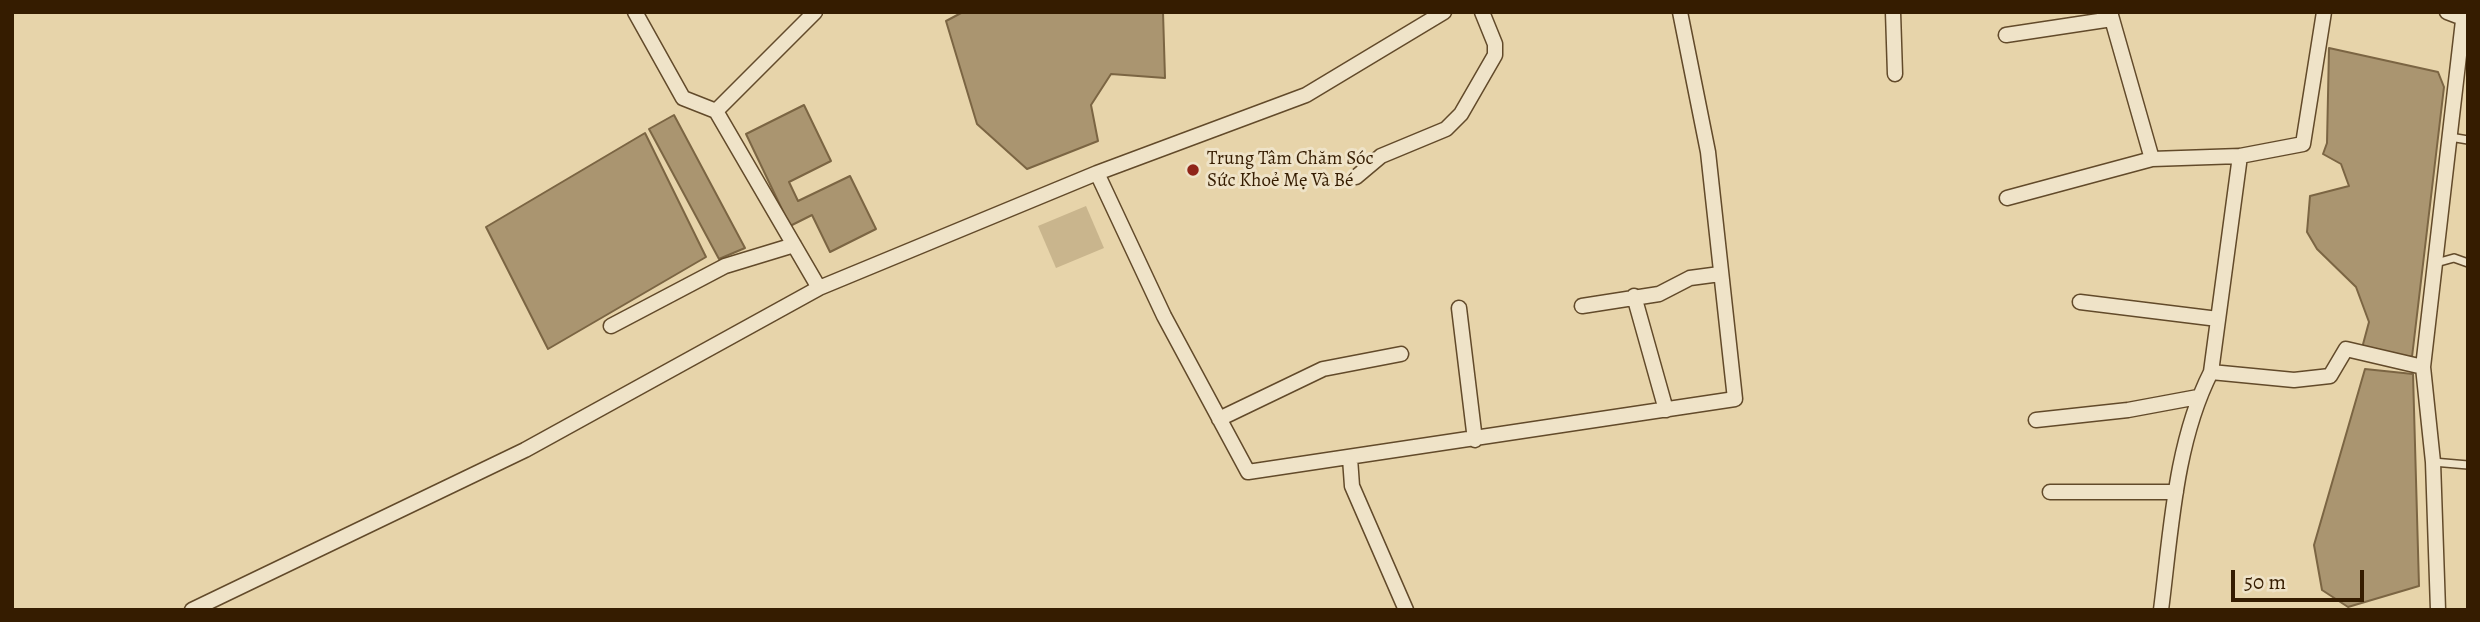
<!DOCTYPE html>
<meta charset="utf-8">
<style>
body{margin:0}
#map{position:relative;width:2480px;height:622px;overflow:hidden;background:#e7d4aa;font-family:Alegreya,serif}
canvas{display:block}
.frame{position:absolute;inset:0;border:14px solid #351c00;pointer-events:none}
.scale{position:absolute;left:2231px;top:570px;width:133px;height:32px;box-sizing:border-box;border:4px solid #351c00;border-top:0;padding-left:9px;font-size:21px;line-height:24px;white-space:nowrap;color:#351c00;-webkit-text-stroke:5px #efe3c8;paint-order:stroke}
</style>
<div id="map">
<canvas width="2480" height="622"></canvas>
<div class="frame"></div>
<div class="scale">50 m</div>
</div>
<script>
const context = document.querySelector('canvas').getContext('2d');
context.lineJoin = 'round';
function paint(path, color) { context.fillStyle = color; context.fill(path, 'evenodd'); }
function strokePath(path, color, width, dash) { context.strokeStyle = color; context.lineWidth = width; context.lineCap = dash ? 'butt' : 'round'; context.setLineDash(dash || []); context.stroke(path); }
function drawText(font, color, halo, rows, align = 'center') {
  context.font = font + ' Alegreya,serif'; context.lineWidth = 6; context.setLineDash([]); context.textBaseline = 'middle'; context.strokeStyle = halo; context.fillStyle = color; for (const [text, x, y, turn = 0] of rows) {
    context.save(); context.translate(x, y); context.rotate((+turn || 0) * Math.PI / 180); context.textAlign = isNaN(turn) ? turn : align; if (halo) context.strokeText(text, 0, 0); context.fillText(text, 0, 0); context.restore();
  }
}
const green = new Path2D(`
 M1086 206 1104 248 1056 268 1038 226Z`);
const water = new Path2D(`
 M963 12H1163L1165 78 1111 74 1091 105 1098 141 1027 169 977 124 946 21Z
 M2329 48 2438 72 2444 87 2412 357 2362 348 2369 322 2356 287 2317 249 2307 232 2310 196 2349 186 2341 164 2323 154 2327 143Z
 M804 105 831 161 789 182 798 201 850 176 876 229 830 252 812 215 790 226 746 134Z
 M674 115 745 248 719 259 649 129Z
 M645 133 706 257 548 349 486 227Z
 M2365 369 2413 374 2419 586 2348 607 2322 590 2314 545Z`);
const service = new Path2D(`
 M2450 137 2468 140
 M2436 263 2454 258 2468 263
 M2433 462 2468 465`);
const minor = new Path2D(`
 M635 12 683 98 716 111 819 288
 M1893 12 1895 74
 M2110 12 2152 159
 M2447 12 2468 20
 M2006 35 2112 19
 M716 111 815 12
 M1097 173 1164 316 1248 472 1735 399 1708 152 1680 12
 M1356 177 1381 156 1446 129 1461 114 1495 55V44L1482 12
 M2007 198 2152 159 2240 156 2303 144 2324 12
 M1634 296 1666 410
 M2080 302 2218 319
 M1582 306 1659 294 1690 278 1720 274
 M1459 308 1475 440
 M611 326 725 266 794 245
 M2211 372 2294 380 2330 376 2346 349 2423 367
 M1219 419 1323 369 1401 354
 M2036 420 2128 410 2198 397
 M1350 458 1352 486 1406 610
 M2050 492H2176
 M192 610 525 450 819 288 1097 173 1306 95 1444 12
 M2161 610C2171 532 2175 443 2211 372L2240 156
 M2438 610 2433 462 2423 367 2464 12`);
const markers = [
 [1193,170,7,"#8f2418"]
];
const poiNames = [
 ["Trung Tâm Chăm Sóc",1207,159],
 ["Sức Khoẻ Mẹ Và Bé",1207,181]
];
paint(green, '#c9b58d');
paint(water, '#aa9570');
strokePath(water, '#7b6543', 2);
strokePath(service, '#624a2a', 10);
strokePath(minor, '#624a2a', 17);
strokePath(service, '#efe3c8', 7);
strokePath(minor, '#efe3c8', 14);
for (const [x, y, r, color] of markers) { const dot = new Path2D(); dot.arc(x, y, r, 0, 2 * Math.PI); context.fillStyle = color; context.fill(dot); strokePath(dot, '#efe3c8', 2.5); }
drawText('19px', '#351c00', '#efe3c8', poiNames, 'left');
</script>
